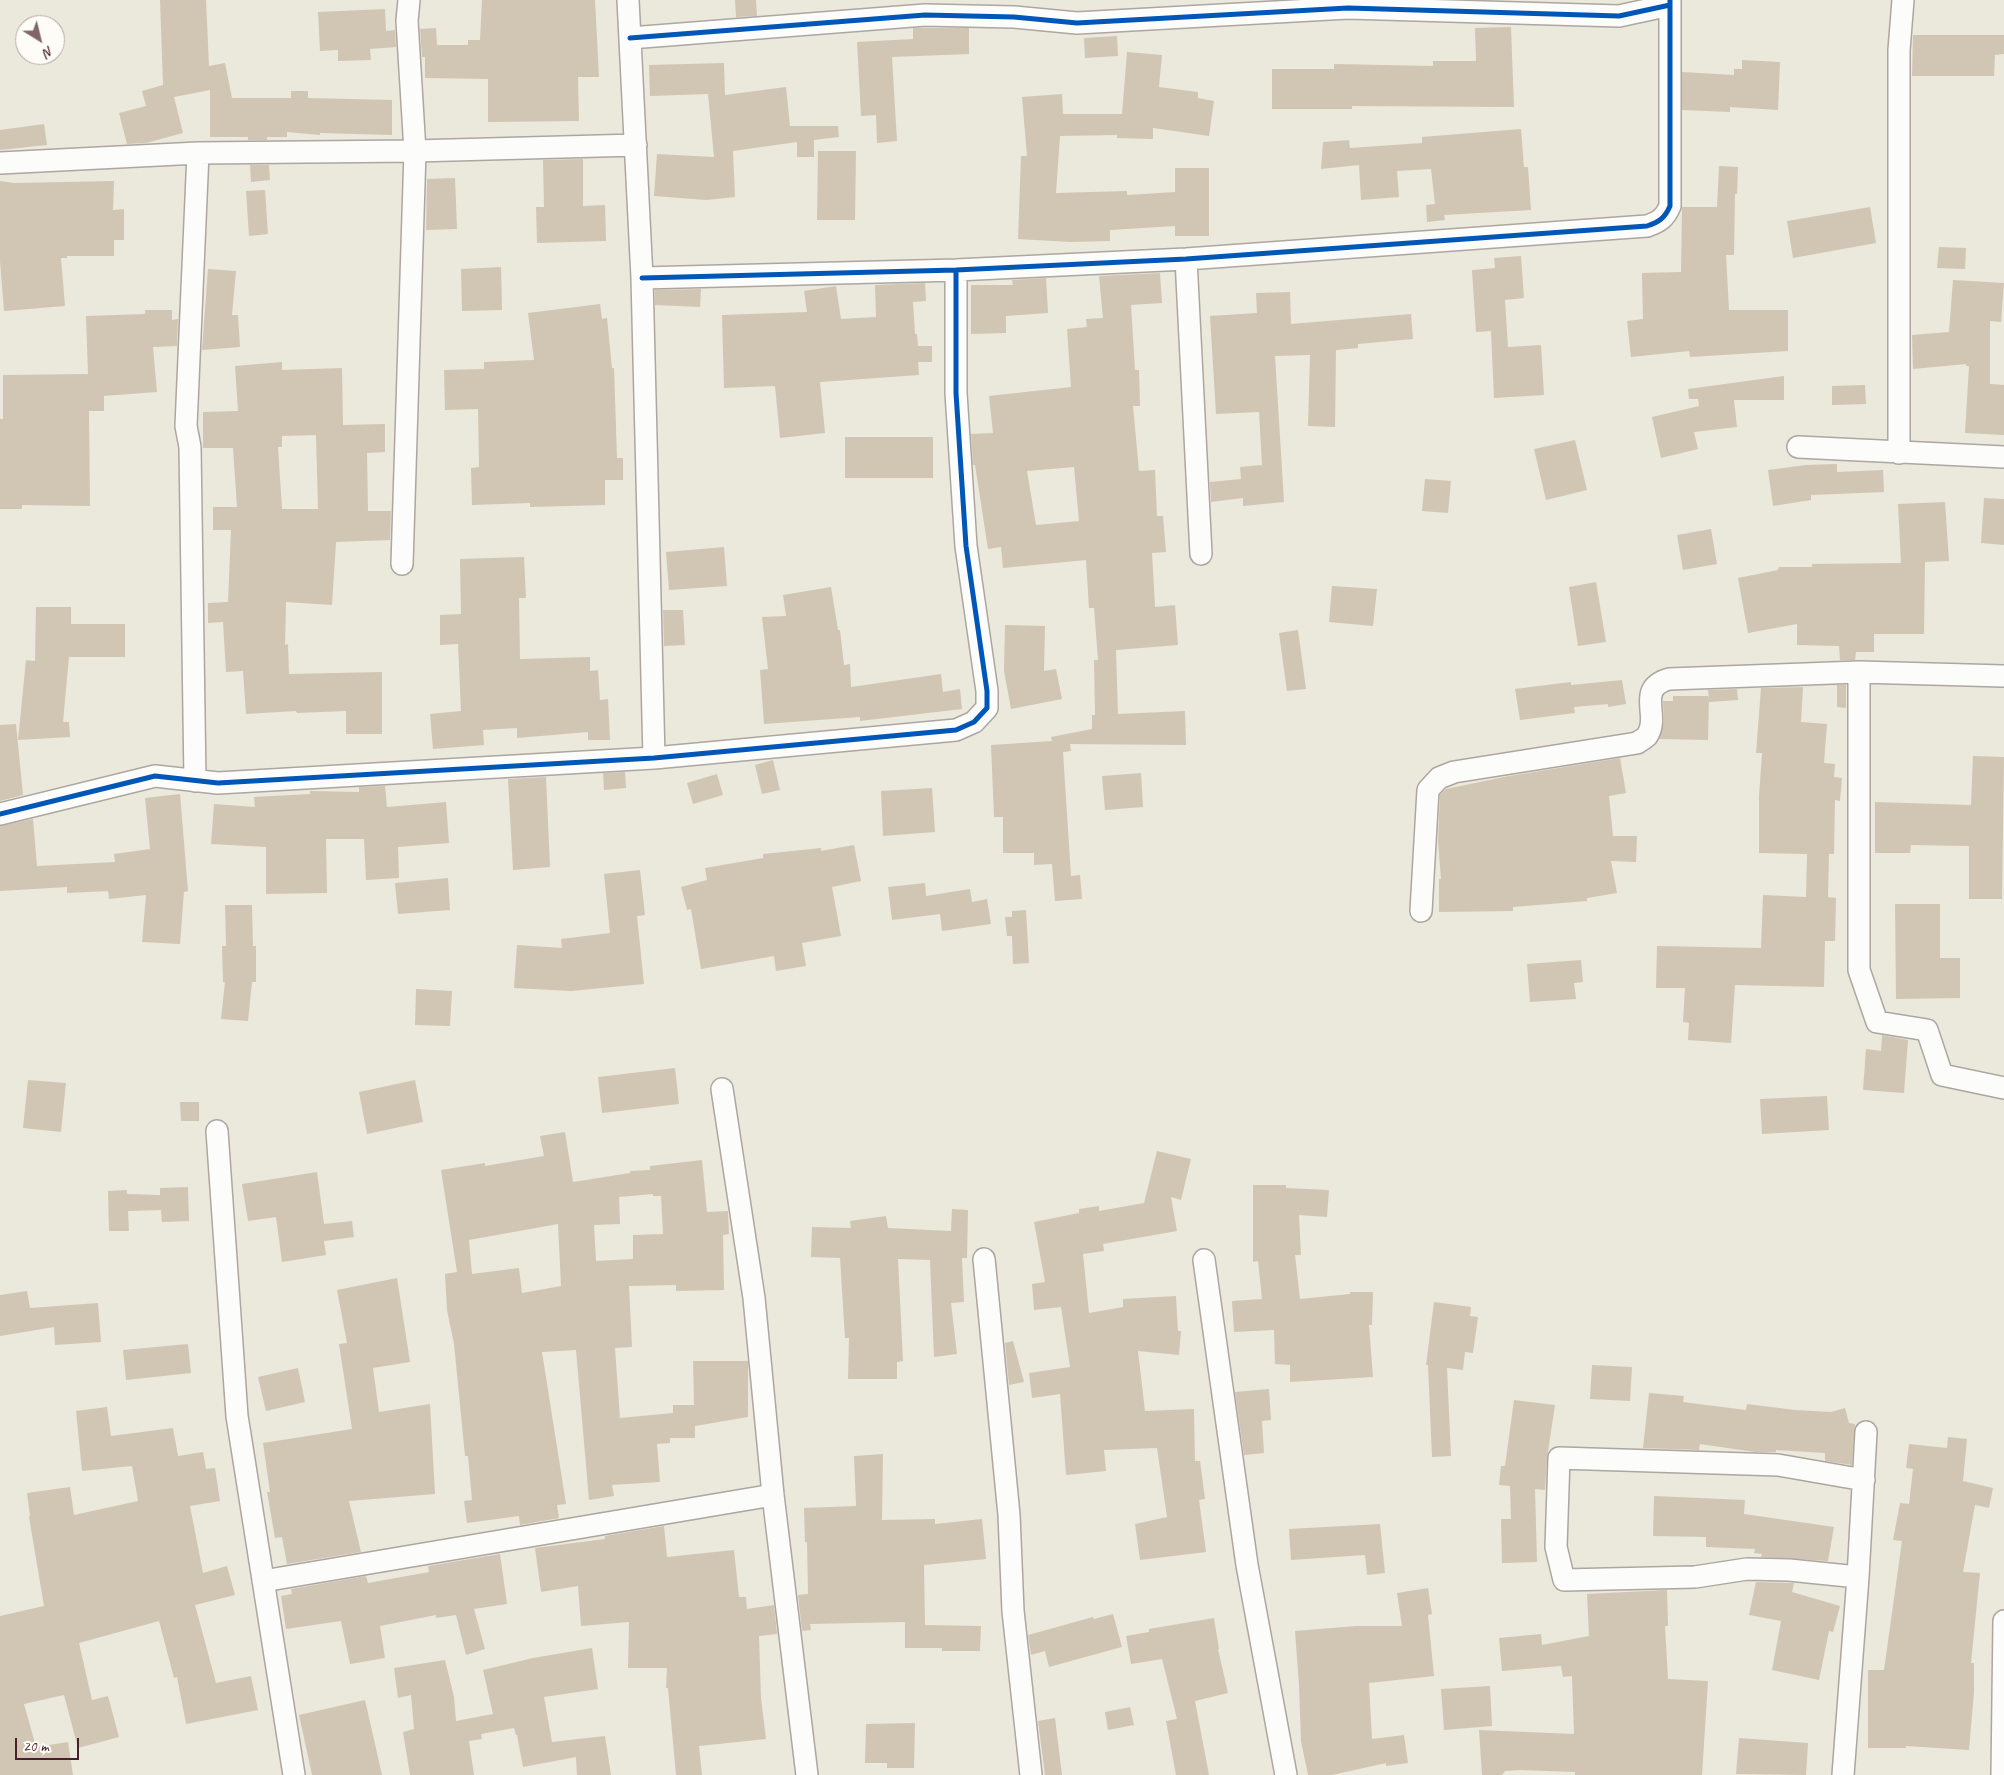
<!DOCTYPE html>
<style>
body{margin:0}
#map{position:relative;width:2004px;height:1775px;overflow:hidden;background:#ebe8dc;font-family:Caveat,sans-serif}
canvas{display:block}
.north{position:absolute;left:15px;top:15px;width:50px;height:50px;box-sizing:border-box;background:#fdfcf7;border:1px solid #b5a4a5;border-radius:50%;rotate:144deg;font-size:14px;font-weight:700;line-height:20px;text-align:center;color:#4a1f2b}
.north::after{content:'';display:block;margin:auto;width:18px;height:22px;background:#826569;clip-path:polygon(50% 0,100% 100%,50% 72%,0 100%)}
.scale{position:absolute;left:15px;top:1738px;width:64px;height:22px;box-sizing:border-box;border:2px solid #4a1f2b;border-top:0;padding-left:6px;font-size:15px;line-height:18px;white-space:nowrap;color:#4a1f2b;-webkit-text-stroke:4px #fdfcf7;paint-order:stroke}
</style>
<div id="map">
<canvas width="2004" height="1775"></canvas>
<div class="north">N</div>
<div class="scale">20 m</div>
</div>
<script>
const context = document.querySelector('canvas').getContext('2d');
context.lineJoin = 'round';
function paint(path, color) { context.fillStyle = color; context.fill(path, 'evenodd'); }
function strokePath(path, color, width, dash) { context.strokeStyle = color; context.lineWidth = width; context.lineCap = dash ? 'butt' : 'round'; context.setLineDash(dash || []); context.stroke(path); }
const building = new Path2D(`
 M160 0H206L209 66 225 63 232 98H291V91H308V98L392 100V135L320 133V135L287 132V137H267V140H248V137H210V90L174 97 183 133 146 143 127 144 119 113 146 106 142 91 163 85Z
 M482 0H595L599 77H578L579 121 488 122V79L425 78V57H422L420 29 436 28 437 45H468V40H480Z
 M735 0H756L757 16 736 17Z
 M385 9 386 31 395 30 396 47 370 49 371 60 338 61V50L320 51 318 12Z
 M1511 27 1514 107 1352 106V109H1272V69H1334V64L1433 66V61H1476L1475 28Z
 M913 28H969V54L892 57 897 141 877 143 876 115 861 116 857 42 913 39Z
 M1913 35H2004V54L1995 55 1994 76H1912Z
 M1117 36 1118 56 1085 58 1084 38Z
 M1127 52 1162 55 1159 87 1198 92V98L1214 101 1209 136 1153 128V139L1117 138V135L1060 136 1056 193 1127 191V195L1175 192V168H1209V236H1175V226L1110 230V241L1071 242 1018 239 1021 156H1027L1022 97 1062 94 1063 114H1122Z
 M1742 60 1780 62 1778 110 1730 107V112L1682 110V72L1734 75V69H1742Z
 M724 63 725 95 786 87 790 126H838L839 137 814 140V157H797V142L733 151 735 197 706 200 654 196 657 154 714 157 708 94 650 96 649 65Z
 M44 124 47 145 0 150V130Z
 M1521 129 1524 167H1528L1531 210 1444 215 1445 220 1427 222 1426 205 1435 204 1431 169 1397 171 1399 197 1361 200 1359 165 1321 169 1323 142 1349 140 1350 148 1422 143V137Z
 M818 151H856L855 220H817Z
 M583 159V206L605 205 606 241 537 243 536 207H544L543 160Z
 M250 165H269L270 180 251 182Z
 M1719 166 1738 167 1737 194H1735L1734 255H1726L1729 310H1788V351L1690 357 1689 351 1631 357 1627 321 1643 319 1642 273 1681 272 1682 207H1717Z
 M455 178 457 229 426 230 427 179Z
 M0 181 14 183 114 181 113 210 124 209V240H114V256H67V258H61L65 306 4 311 0 261Z
 M265 190 268 234 249 236 246 191Z
 M1870 207 1876 243 1793 258 1787 221Z
 M1939 247 1966 248 1965 269 1937 268Z
 M1521 256 1524 298 1505 300 1508 347 1541 345 1544 395 1494 398 1491 331 1476 332 1472 270 1495 268 1494 258Z
 M501 267 502 310 462 311 461 269Z
 M208 269 236 271 232 315H238L240 347 202 350Z
 M1160 273 1162 303 1131 305 1135 370H1139L1140 406H1133L1139 471 1155 470 1157 516H1163L1166 552 1152 553 1155 607 1175 605 1178 645 1116 650 1118 714 1185 711 1186 745 1070 744 1071 751 1063 752 1071 876 1080 875 1082 899 1055 901 1052 864 1034 865V853H1003V817H994L991 745 1052 741 1051 737 1092 729V715H1095L1094 660H1098L1094 608H1089L1086 560 1003 568 1001 547 988 549 975 465H973L971 434 993 433 989 396 1071 387 1067 329 1087 327 1086 319 1103 318 1099 276ZM1074 467 1079 521 1036 525 1027 471Z
 M1046 278 1048 313 1006 316V333L971 334V285H1013L1012 280Z
 M1953 280 2004 283 2001 322 1990 321V384L2004 385V435L1965 433 1969 366H1966V364L1913 369 1912 335 1949 332Z
 M925 283 926 301 913 302 915 334H917L918 346H932V362H918L919 375 820 382 825 433 780 438 775 386 724 388 722 315 807 312 804 291 836 286 841 319 876 317 875 285Z
 M701 289 700 307 655 305V290Z
 M1290 292 1291 324 1411 314 1413 339 1358 344V348L1336 350 1335 427 1308 426 1310 355 1275 356 1284 502 1243 506V498L1211 502 1210 482 1241 479 1240 467 1262 465 1259 412 1216 414 1210 316 1257 313 1256 293Z
 M600 304 602 319 607 318 612 368H614L617 458H623V480H605V505L530 507V503L472 505 471 468 479 467 478 409 445 410 444 370 484 369V362L534 360 528 313Z
 M145 310H172V320L178 319 177 346 153 347 157 392 104 396V411H89L90 506 22 505V509H0V419H3V375L88 374 86 316 145 314Z
 M282 362V370L342 368 343 425 385 424V452L367 453 368 511H391L390 540 336 542 332 605 286 602 285 645 288 644 289 674 382 672V734H346V711L297 713 296 711 246 714 243 671 226 672 223 622 208 623V603L228 602 231 530H213V507H237L233 448H203V412L238 411 235 366ZM316 435 318 509H282L278 447H282V436Z
 M1784 376V400H1734L1737 427 1694 432 1698 449 1661 458 1652 417 1699 406 1698 399H1689L1688 389Z
 M1865 385 1866 404 1832 405V386Z
 M845 437H933V478H845Z
 M1575 440 1587 490 1546 500 1534 449Z
 M1837 464V472L1883 470 1884 492 1811 495V500L1773 506 1768 470 1806 465Z
 M1425 479 1451 481 1448 513 1422 511Z
 M1984 498 2004 499V545L1981 543Z
 M1945 502 1949 561 1925 562 1924 634H1874V652H1856L1855 660H1840L1839 646 1797 645V624L1748 633 1738 578 1778 570 1779 567H1812V564L1901 563 1898 504Z
 M1711 529 1717 564 1683 570 1677 535Z
 M724 547 727 586 669 590 666 552Z
 M524 557 526 598H519L520 659 590 657V671L598 670 600 700 608 699 610 740H588V732L517 738V728L483 730 484 745 433 749 430 714 461 711 458 644 440 645V615L461 614 460 559Z
 M1596 582 1606 642 1578 646 1569 587Z
 M1332 586 1377 589 1373 626 1329 622Z
 M831 587 838 630H840L844 665 850 664 851 687 941 674 943 692 960 689 962 709 860 721V717L764 724 760 670 768 669 762 617 786 616 783 595Z
 M36 607H71V624H125V657H69L63 722H69L70 737 18 740 26 660 35 661Z
 M663 610H683L685 645 664 646Z
 M1005 625 1045 626 1044 671 1056 669 1062 699 1011 709 1004 671Z
 M1298 630 1306 689 1287 691 1279 633Z
 M1622 680 1626 704 1608 707V704L1574 707 1575 713 1520 720 1515 689 1571 682V685Z
 M1837 685H1846V708L1837 707Z
 M1803 687 1801 722 1827 724 1824 763 1835 764 1834 777 1842 778 1840 801 1835 800 1834 854H1829L1828 897 1836 898 1835 941H1825L1824 987 1735 985 1731 1043 1688 1040 1689 1023 1683 1022 1685 988H1656L1657 946 1761 948 1763 895 1806 897 1807 854 1759 853V796L1762 753H1756L1761 688Z
 M1737 689 1738 700 1709 702 1708 690Z
 M1673 696H1709L1708 740 1659 739 1664 721 1663 701H1673Z
 M16 724 23 795 0 801V725Z
 M1973 756 2004 757 2002 899H1969V846L1911 845 1910 853H1875V802L1971 805Z
 M1620 758 1626 793 1609 796 1613 836H1637L1636 862 1611 861 1617 893 1587 898V901L1513 907V911L1439 912V879H1441L1438 841 1440 795 1446 789 1509 776Z
 M773 760 780 790 762 794 755 765Z
 M625 772 626 788 604 790 603 773Z
 M1141 773 1143 807 1105 810 1102 776Z
 M717 774 723 795 693 804 687 783Z
 M546 777 550 867 513 870 508 779Z
 M385 786 387 807 446 802 449 843 398 847 399 878 366 880 364 839H326L327 893 266 894V847L211 844 214 804 255 807 254 797 310 794V791L359 792V787Z
 M932 788 935 832 883 836 881 791Z
 M180 794 188 891 184 892 180 944 142 942 146 895 109 899 108 891 67 893V887L0 891V826L33 819 37 866 115 862 114 854 150 849 145 798Z
 M854 845 861 881 832 887 841 936 802 943 806 966 776 971 774 956 701 969 691 909 687 910 681 887 707 880 705 868 763 858V854L821 848V851Z
 M640 870 645 915 637 916 644 984 571 991 514 988 517 945 562 948 561 939 610 933 604 874Z
 M448 878 450 910 398 914 395 883Z
 M925 883 926 896 970 889 972 902 987 899 991 924 942 931 940 914 892 920 888 887Z
 M1895 904H1940V958H1960V998L1896 999Z
 M225 905H252L253 946H256V982H252L248 1021 221 1019 225 982H223L222 946H226Z
 M1026 910 1029 963 1013 964 1012 936H1007L1005 917H1012V911Z
 M1581 960 1583 982 1574 983 1576 999 1530 1002 1527 964Z
 M416 989 452 991 450 1026 415 1025Z
 M1882 1035 1908 1040 1904 1093 1863 1090 1866 1049 1881 1051Z
 M675 1068 679 1104 602 1113 598 1077Z
 M28 1080 66 1083 61 1132 23 1128Z
 M415 1080 423 1122 367 1134 359 1092Z
 M1827 1096 1829 1130 1762 1134 1760 1099Z
 M180 1102H199V1121H181Z
 M565 1132 573 1182 630 1173V1171L650 1170V1166L702 1160 707 1212 728 1211 729 1234 723 1235 724 1290 676 1291V1285L629 1286 632 1347 615 1348 620 1418 673 1413V1405H694L693 1361H748V1417L695 1426V1438H670V1443L657 1444 660 1482 612 1485 614 1496 589 1500 576 1350 542 1352 566 1504 557 1505 559 1518 520 1525 519 1516 467 1523 464 1501 472 1500 468 1456H465L454 1344 447 1310 445 1274 457 1272 441 1170 485 1163V1166L544 1156 540 1136ZM653 1194V1196H661L663 1234 633 1235V1259L596 1261 594 1225 620 1224 619 1197ZM558 1224 561 1286 522 1293 519 1268 472 1274 469 1240Z
 M1157 1151 1191 1159 1181 1200 1171 1197 1177 1231 1103 1244 1104 1251 1083 1254 1089 1313 1123 1307V1299L1176 1296 1178 1331H1181L1179 1355 1138 1351 1145 1411 1194 1409 1195 1461H1200L1205 1499 1199 1500 1206 1552 1140 1560 1135 1524 1167 1517 1157 1448 1104 1450 1106 1471 1066 1475 1060 1394 1032 1398 1029 1373 1070 1367 1061 1307 1034 1310 1032 1284 1045 1282 1034 1222 1079 1213V1209L1099 1206V1211L1144 1203Z
 M317 1172 324 1224 352 1221 354 1237 324 1241 326 1255 282 1262 276 1217 248 1221 242 1184Z
 M1253 1185H1286V1188L1329 1190 1327 1217 1299 1215 1301 1255H1295L1300 1299 1350 1294V1292H1373L1372 1325H1369L1373 1377 1290 1382V1365L1275 1364 1274 1330 1234 1332 1232 1301 1262 1299 1258 1261 1253 1262Z
 M188 1187 189 1221 162 1222 161 1210 128 1211 129 1231H109L108 1191 127 1190V1194L160 1195V1188Z
 M952 1209 968 1210 967 1258H962L964 1302 951 1303 957 1354 934 1357 930 1260 898 1259 903 1361 897 1362V1379H848L849 1338H845L840 1258 811 1257 812 1227 851 1228 850 1221 886 1216 888 1228 951 1231Z
 M397 1278 410 1362 373 1368 379 1412 430 1404 435 1494 349 1501 361 1552 287 1564 282 1537 275 1538 267 1492H270L263 1443 352 1429 339 1344 347 1343 337 1290Z
 M27 1291 30 1308 98 1303 101 1342 55 1345 54 1327 0 1336V1295Z
 M1434 1302 1471 1307 1470 1316 1478 1317 1473 1353 1465 1352 1463 1370 1447 1368 1451 1456 1432 1457 1428 1365H1426Z
 M1013 1341 1024 1382 1009 1385 1005 1343Z
 M188 1344 191 1373 126 1380 123 1350Z
 M1592 1365 1632 1367 1630 1401 1590 1399Z
 M298 1368 305 1402 266 1411 258 1377Z
 M1269 1389 1271 1420 1262 1421 1264 1453 1244 1455 1235 1392Z
 M1649 1393 1684 1396 1683 1402 1746 1410 1747 1404 1795 1410 1831 1412 1845 1408 1849 1423 1855 1424 1852 1465 1825 1461V1453L1776 1450V1452H1755L1700 1444 1699 1450 1643 1448Z
 M1514 1400 1555 1405 1547 1458 1545 1490 1535 1489 1537 1562 1502 1563 1501 1519H1511L1510 1486 1499 1485 1501 1466H1505Z
 M107 1407 111 1436 173 1428 178 1456 203 1452 206 1469 215 1468 220 1501 190 1506 203 1573 227 1566 235 1595 195 1605 216 1683 251 1676 258 1710 186 1724 177 1677 174 1678 159 1621 79 1643 92 1700 108 1696 119 1737 78 1748 64 1695 24 1704 36 1747 68 1742 73 1775H0V1616L44 1606 29 1517 30 1516 27 1493 70 1487 74 1515 138 1501 132 1466 82 1471 76 1411Z
 M1948 1437 1967 1439 1963 1481 1993 1488 1989 1508 1975 1505 1963 1572 1980 1573 1971 1663H1974V1692L1969 1750 1906 1746V1748H1868V1670H1884L1902 1541 1893 1540 1900 1503 1909 1504 1913 1469 1906 1468 1909 1444 1947 1448Z
 M883 1454 882 1520 935 1519V1524L982 1519 986 1559 924 1565 925 1625 981 1626 980 1651H942V1648H905V1622L810 1624 811 1630 802 1631 798 1595 808 1594 807 1542H805L804 1508 856 1506 854 1456Z
 M1654 1496 1745 1500 1744 1514 1834 1527 1828 1561 1761 1557 1762 1554 1754 1553 1755 1549 1706 1547V1537L1653 1536Z
 M1380 1524 1385 1573 1367 1575 1365 1555 1291 1560 1289 1529Z
 M664 1526 667 1557 734 1550 739 1597H746L747 1609 774 1605 777 1634 759 1636 761 1698 766 1739 699 1746 702 1775H676L668 1688H666L667 1668H628L629 1622 581 1626 578 1586 541 1592 535 1548 605 1539V1536Z
 M500 1554 507 1604 474 1609 485 1649 466 1655 456 1615 436 1618V1615L380 1626 385 1658 350 1664 341 1621 286 1629 281 1596 292 1594 291 1589 366 1576 368 1583 429 1572 428 1566Z
 M1756 1582 1794 1583 1792 1592 1840 1606 1833 1632 1829 1631 1819 1680 1772 1670 1781 1621 1749 1615Z
 M1428 1588 1432 1614 1428 1615 1434 1676 1369 1683 1372 1739 1404 1735 1408 1763 1386 1766V1763L1332 1775H1308L1301 1741 1299 1685 1295 1631 1356 1626H1402L1397 1593Z
 M1667 1590 1668 1626H1665L1668 1679 1708 1681 1702 1775H1575V1772L1520 1770 1505 1771 1502 1775H1482L1479 1730 1574 1734 1572 1676 1563 1677 1561 1666 1502 1671 1499 1638 1541 1634 1542 1645 1589 1636 1587 1594Z
 M1113 1614 1122 1647 1049 1667 1045 1651 1031 1655 1028 1635 1093 1617 1094 1619Z
 M1214 1618 1219 1649H1218L1228 1693 1195 1701 1209 1775H1176L1166 1721 1177 1719 1162 1659 1131 1664 1126 1636 1149 1632V1629Z
 M592 1648 598 1689 544 1697 552 1742 605 1736 611 1775H577L576 1757 523 1767 517 1735H516L514 1728 481 1734 482 1739 469 1741 474 1775H410L403 1732 414 1729 411 1695 398 1698 394 1668 445 1660 454 1697 456 1721 493 1714 483 1670 533 1658Z
 M1490 1686 1492 1726 1444 1730 1441 1689Z
 M365 1700 382 1775H312L299 1715Z
 M1130 1707 1134 1725 1108 1730 1105 1712Z
 M1055 1718 1062 1775H1045L1038 1721Z
 M915 1723 914 1768H887V1763H865L866 1724Z
 M1739 1738 1808 1743 1806 1775 1736 1774Z`);
const minor = new Path2D(`
 M628 0 642 278 654 758
 M630 38 925 15 1014 17 1077 23 1348 8 1619 16 1670 5
 M0 163 198 153 415 151 636 145
 M1186 259 1201 554
 M642 278 956 270 1186 259 1647 226C1659 222 1665 218 1670 206V0
 M1798 447 2004 457
 M1899 453V50L1903 0
 M402 564 415 151 407 21 409 0
 M1859 672V970L1877 1022 1927 1030 1942 1075 2004 1088
 M195 781 190 447 186 426 198 153
 M0 814 155 776 218 783 654 758 956 730 974 722 987 708V691L966 546 956 393V270
 M1421 911 1428 790 1439 778 1454 772 1637 743C1640 741 1645 738 1647 736 1661 715 1635 689 1669 679L1859 672 2004 676
 M722 1089 754 1298 773 1495 807 1775
 M217 1131 237 1416 294 1775
 M984 1259 1009 1515 1013 1611 1031 1775
 M1204 1260 1247 1565 1286 1775
 M1858 1577 1789 1570 1747 1569 1695 1577 1564 1580 1556 1547 1559 1458 1778 1465 1864 1480
 M263 1581 773 1495
 M1843 1775 1858 1577 1866 1432
 M2002 1775 2004 1621`);
const cycleway = new Path2D(`
 M630 38 925 15 1014 17 1077 23 1348 8 1619 16 1670 5
 M642 278 956 270 1186 259 1647 226C1659 222 1665 218 1670 206V0
 M0 814 155 776 218 783 654 758 956 730 974 722 987 708V691L966 546 956 393V270`);
paint(building, '#d1c6b3');
strokePath(minor, '#ada6a1', 24);
strokePath(minor, '#fcfcfa', 21);
strokePath(cycleway, '#0057b8', 5);
</script>
